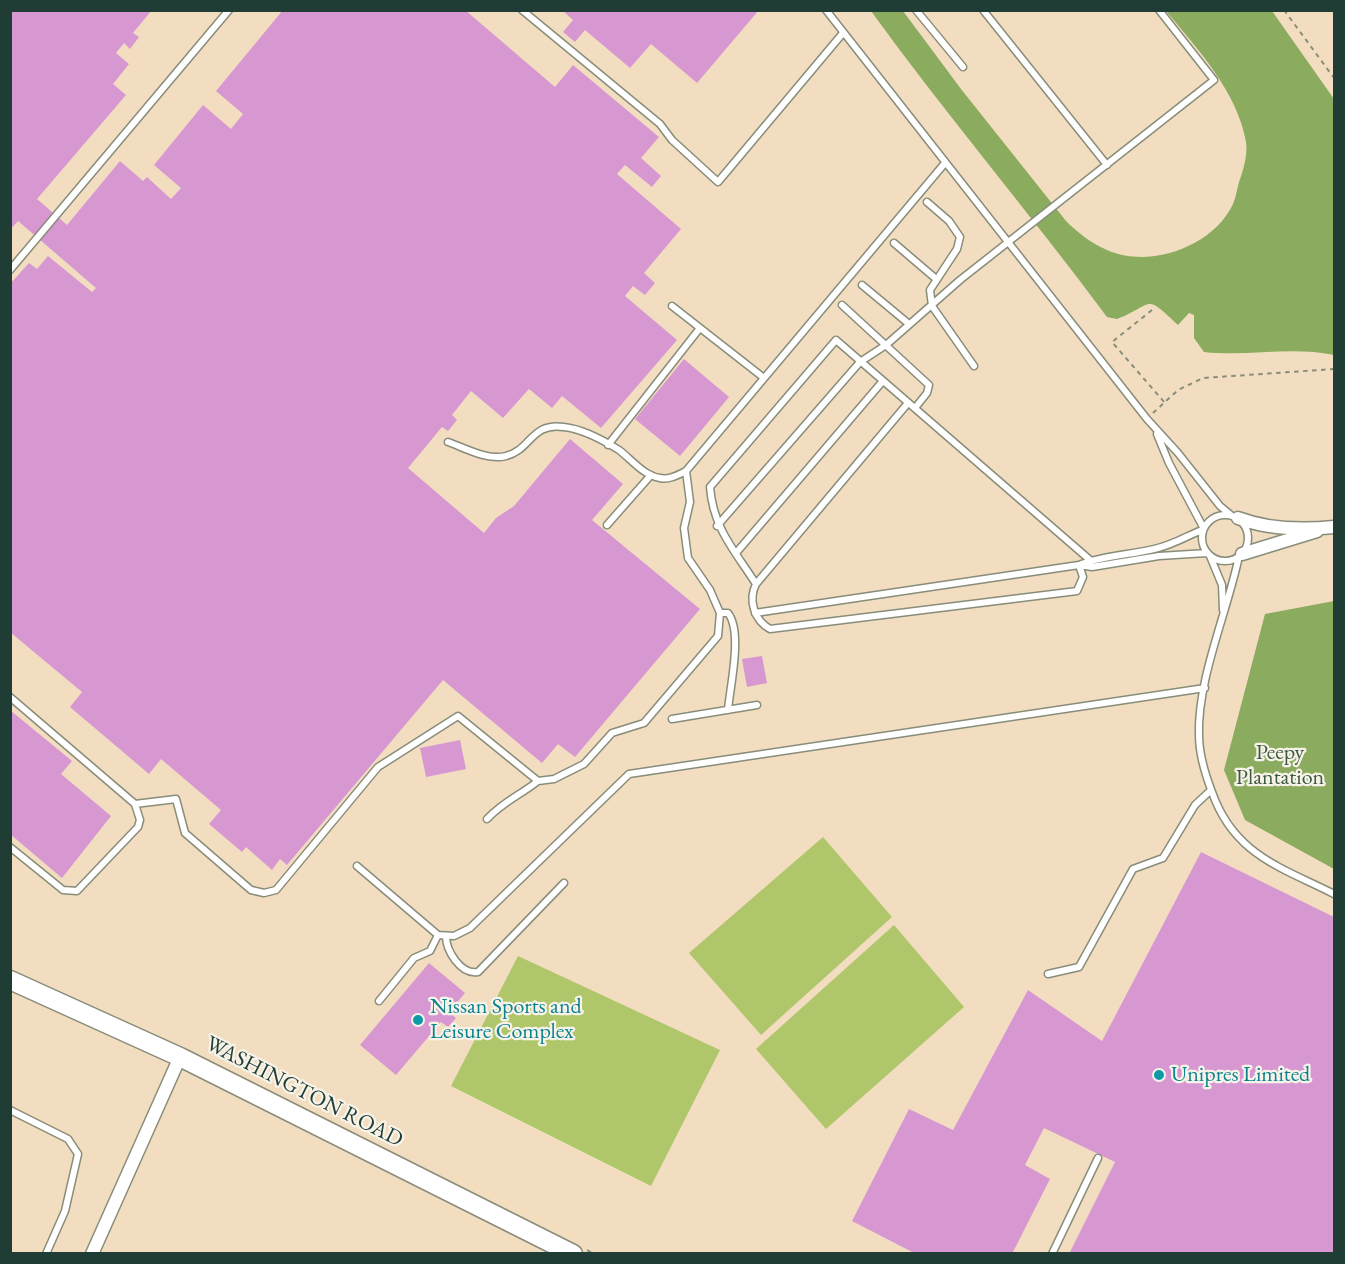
<!DOCTYPE html>
<style>
body{margin:0}
#map{position:relative;width:1345px;height:1264px;overflow:hidden;background:#f2ddc0;font-family:"EB Garamond",serif}
canvas{display:block}
.frame{position:absolute;inset:0;border:12px solid #1f3d34;pointer-events:none}
</style>
<div id="map">
<canvas width="1345" height="1264"></canvas>
<div class="frame"></div>
</div>
<script>
const context = document.querySelector('canvas').getContext('2d');
context.lineJoin = 'round';
function paint(path, color) { context.fillStyle = color; context.fill(path, 'evenodd'); }
function strokePath(path, color, width, dash) { context.strokeStyle = color; context.lineWidth = width; context.lineCap = dash ? 'butt' : 'round'; context.setLineDash(dash || []); context.stroke(path); }
function drawText(font, color, halo, rows, align = 'center') {
  context.font = font + ' "EB Garamond",serif'; context.lineWidth = 4.5; context.setLineDash([]); context.textBaseline = 'middle'; context.strokeStyle = halo; context.fillStyle = color; for (const [text, x, y, turn = 0] of rows) {
    context.save(); context.translate(x, y); context.rotate((+turn || 0) * Math.PI / 180); context.textAlign = isNaN(turn) ? turn : align; if (halo) context.strokeText(text, 0, 0); context.fillText(text, 0, 0); context.restore();
  }
}
const green = new Path2D(`
 M823 837 892 917 761 1035 689 953Z
 M894 925 964 1007 826 1129 756 1049Z
 M518 956 720 1050 651 1186 451 1086Z`);
const forest = new Path2D(`
 M871 11H903L961 89 1066 221C1078 233 1091 243 1107 250 1149 269 1213 247 1233 204 1236 197 1237 189 1239 182 1243 171 1248 154 1246 142 1238 93 1197 48 1166 11H1272L1334 99V355C1291 346 1248 357 1204 352L1194 338V315L1189 313 1178 325C1143 292 1155 304 1117 319L1107 317C1030 213 946 115 871 11Z
 M1334 601V869L1245 820 1224 770 1265 614Z`);
const building = new Path2D(`
 M10 10H152L133 33 139 37 130 49 124 43 116 53 129 64 113 84 126 95 37 199 67 225 120 161 143 181 147 177 171 199 181 188 154 165 203 105 231 129 243 114 216 91 283 10H465L555 87 573 65 659 137 641 158 661 176 652 187 625 165 617 174 681 229 644 273 655 283 645 295 633 286 625 296 677 340 601 428 562 396 552 408 529 389 503 418 471 391 452 415 457 420 448 431 442 427 408 468 484 533 496 518 514 506 570 439 623 484 592 520 700 609 575 757 558 744 542 763 443 680 287 865 280 859 272 870 246 847 242 852 209 824 221 810 161 759 149 774 70 707 82 692 10 632V284L29 263 37 269 48 256 92 292 96 288 18 221 10 230Z
 M562 10H759L697 83 651 44 630 68 585 30 575 42 563 32 573 20Z
 M684 359 729 397 680 456 635 419Z
 M762 656 767 683 747 687 742 659Z
 M10 710 72 761 61 774 111 816 62 878 10 834Z
 M460 740 466 769 426 777 420 748Z
 M1201 852 1334 917V1254H1069L1115 1162 1044 1128 1025 1165 1050 1179 1012 1254H916L852 1221 909 1109 953 1130 1028 990 1102 1041Z
 M429 963 465 993 449 1012 456 1018 448 1027 441 1022 396 1075 360 1045Z`);
const path = new Path2D(`
 M1284 10 1334 78
 M1152 310 1112 342 1165 403
 M1153 413 1178 390 1203 378 1334 369
 M587 1250 594 1254`);
const lane = new Path2D(`
 M522 10 660 124 672 140 718 182 843 33
 M826 10 1147 419 1178 453 1220 506 1232 516
 M916 10 963 67
 M983 10 1107 165
 M927 202 949 221 960 237 957 249 930 290 932 306 974 366
 M894 243 935 278
 M10 270 229 10
 M862 285 909 324
 M842 305 929 385 927 393 915 408
 M672 306 764 378
 M908 403 756 584C748 600 754 620 770 629L1077 591 1083 577 1079 565
 M1157 434 1169 463 1203 527
 M448 442C465 448 488 461 506 456 531 450 531 422 564 427 583 429 603 440 619 450 631 459 644 476 660 478 669 480 678 475 686 471
 M608 445 700 328
 M1202 538a23 23 0 1 1 46 0a23 23 0 1 1-46 0Z
 M607 525 651 475
 M717 526 860 362 886 345 960 280 1214 80 1159 10
 M736 553 882 382
 M1210 556 1222 585 1223 610
 M1239 556C1228 610 1197 680 1199 735 1199 755 1205 774 1212 792 1220 815 1232 833 1250 848 1274 868 1307 880 1334 894
 M1079 565 1092 567 1159 556 1207 553
 M756 584C735 551 713 528 710 487L836 340 1090 560
 M720 613H728C743 632 730 686 728 710
 M755 613 1079 565C1104 555 1132 555 1158 548 1174 544 1187 536 1202 530
 M10 697 135 804 176 799 185 833 251 890 264 893 276 890 378 767 458 716 538 781 554 779 584 764 612 733 644 723 718 636 720 613 710 590 688 558 684 528 690 502 686 471 945 163
 M672 719 757 705
 M487 819C504 801 519 796 538 781
 M10 847 63 890 77 891 138 827 140 820 135 804
 M357 866 438 935 454 936 470 928 629 774 1205 688
 M446 936C446 951 461 975 478 972L564 883
 M1048 974 1079 967 1133 869 1163 858 1195 805 1211 790
 M379 1001 414 958 430 951 438 935
 M10 1110 68 1139 78 1154 65 1211 46 1254
 M1052 1254 1098 1158`);
const street = new Path2D(`
 M1238 518C1267 529 1304 530 1334 527
 M1242 554 1317 531
 M92 1254 180 1057`);
const primary = new Path2D(`
 M10 980 180 1057 573 1254`);
const markers = [
 [418,1020,6,"#0f9aa8"],
 [1159,1075,6,"#0f9aa8"]
];
const parkNames = [
 ["Peepy",1280,753],
 ["Plantation",1280,778]
];
const cultureNames = [
 ["Nissan Sports and",430,1007],
 ["Leisure Complex",430,1032],
 ["Unipres Limited",1171,1075]
];
const streetNames = [
 ["WASHINGTON ROAD",304,1092,27]
];
paint(green, '#afc66b');
paint(forest, '#8bab5f');
paint(building, '#d798d2');
strokePath(lane, '#888d7a', 9);
strokePath(street, '#888d7a', 15);
strokePath(primary, '#888d7a', 21);
strokePath(path, '#888d7a', 2, [4.5, 4.5]);
strokePath(lane, '#fff', 6);
strokePath(street, '#fff', 12);
strokePath(primary, '#fff', 18);
for (const [x, y, r, color] of markers) { const dot = new Path2D(); dot.arc(x, y, r, 0, 2 * Math.PI); context.fillStyle = color; context.fill(dot); strokePath(dot, '#f7f3e8', 2); }
drawText('22px', '#3c583f', '#f7f3e8', parkNames);
drawText('22px', '#0d838f', '#f7f3e8', cultureNames, 'left');
drawText('22px', '#1f3d34', '#f7f3e8', streetNames);
</script>
